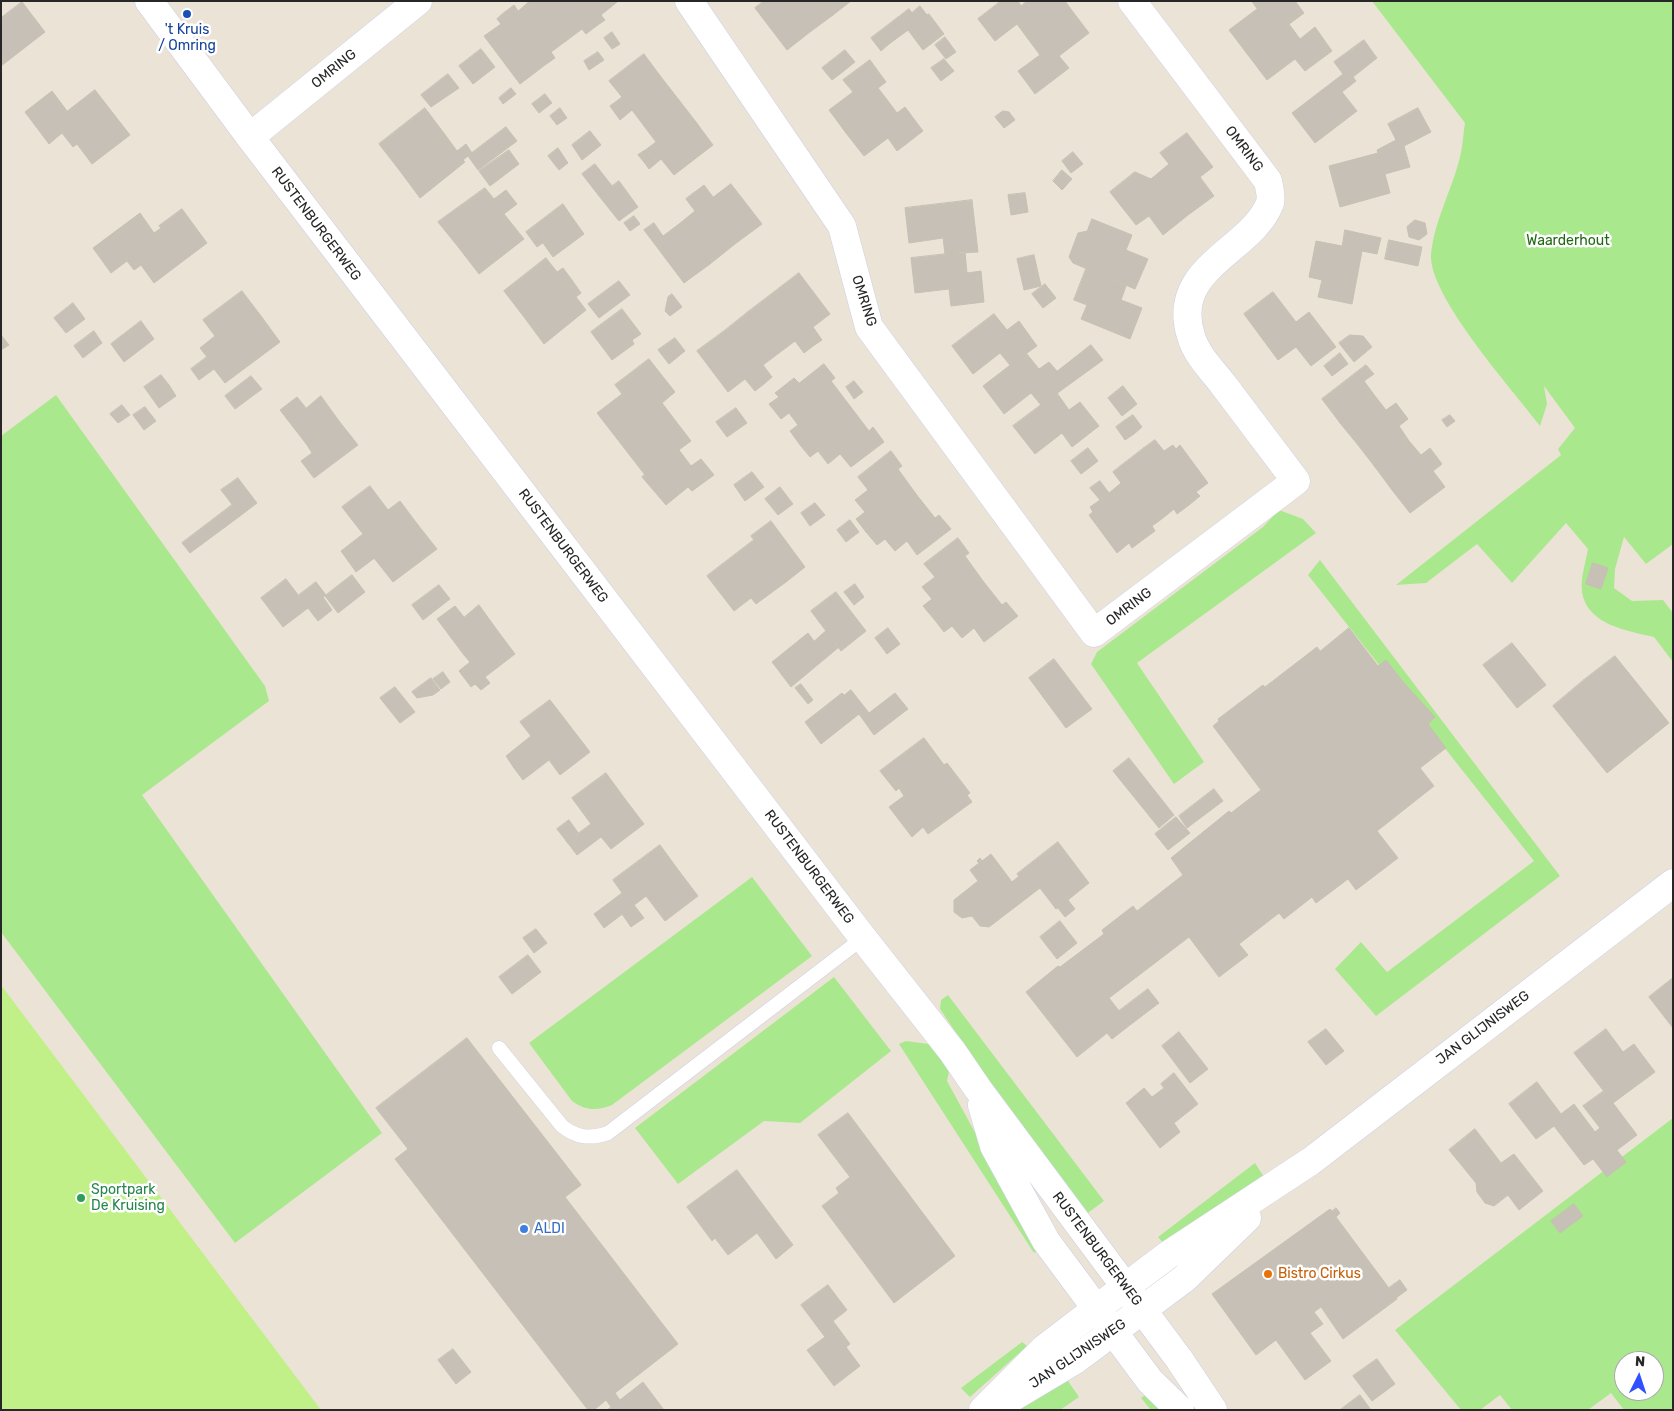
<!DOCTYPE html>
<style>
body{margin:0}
#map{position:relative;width:1674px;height:1411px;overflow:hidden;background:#ece3d7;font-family:Rubik,sans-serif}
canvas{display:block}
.frame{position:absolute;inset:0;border:2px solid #272727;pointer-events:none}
.north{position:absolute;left:1614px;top:1351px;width:50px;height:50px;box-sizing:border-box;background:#fff;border:1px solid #a9a9a9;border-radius:50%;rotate:4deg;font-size:14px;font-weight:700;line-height:20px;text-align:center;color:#272727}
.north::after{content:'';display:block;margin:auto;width:18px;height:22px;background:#3151ff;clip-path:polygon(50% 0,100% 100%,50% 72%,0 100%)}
</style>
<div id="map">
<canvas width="1674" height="1411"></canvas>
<div class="frame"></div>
<div class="north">N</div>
</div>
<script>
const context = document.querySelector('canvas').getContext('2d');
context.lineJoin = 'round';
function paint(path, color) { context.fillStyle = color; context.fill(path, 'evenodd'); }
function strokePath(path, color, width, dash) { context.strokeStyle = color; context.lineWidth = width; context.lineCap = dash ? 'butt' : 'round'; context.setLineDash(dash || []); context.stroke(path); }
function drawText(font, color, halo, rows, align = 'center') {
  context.font = font + ' Rubik,sans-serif'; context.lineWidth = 5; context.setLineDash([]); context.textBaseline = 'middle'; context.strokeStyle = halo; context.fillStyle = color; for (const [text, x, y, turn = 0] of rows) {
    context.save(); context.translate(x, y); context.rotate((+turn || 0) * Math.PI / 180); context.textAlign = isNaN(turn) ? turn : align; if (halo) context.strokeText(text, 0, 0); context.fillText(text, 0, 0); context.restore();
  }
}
const green = new Path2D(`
 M1372 1H1673V544L1646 564 1624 537 1615 569 1614 588 1632 601 1663 600 1673 613V662L1654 637C1628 631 1587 625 1582 592 1580 579 1586 561 1588 549L1566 523 1512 583 1477 544 1426 583 1396 585 1561 455 1558 449 1575 428 1544 386 1547 404 1540 426C1513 390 1429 297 1431 255 1434 221 1452 190 1460 157 1463 146 1463 134 1465 123Z
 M56 395 265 686 269 701 142 795 382 1133 235 1243 1 932V436Z
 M1279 510 1303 519 1316 533 1137 663 1204 762 1174 784 1091 664 1097 652 1263 527Z
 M1320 560 1560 876 1376 1016 1335 969 1361 942 1387 972 1534 861 1308 575Z
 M752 877 812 956 612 1105C597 1111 586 1111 572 1101L529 1043Z
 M834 977 891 1051 800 1123 764 1121 678 1184 635 1128Z
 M948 995 1104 1201 1081 1218 940 1009 941 1000Z
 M906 1041 936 1045 950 1066 947 1081 1039 1250 1034 1253 899 1044Z
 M1673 1118V1410H1624L1611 1393 1588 1410H1512L1500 1395 1480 1410H1461L1395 1330ZM1624 1361H1654V1391H1624Z
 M1255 1163 1264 1177 1163 1243 1158 1237Z
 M1022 1342 1027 1346 970 1397 961 1388Z
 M1066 1378 1079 1397 1060 1410H1017Z
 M1148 1393 1163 1410H1151L1141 1398Z`);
const pitch = new Path2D(`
 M1 985 321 1410H1Z`);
const building = new Path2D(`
 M530 1H536L566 41 551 52 555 58 545 65 505 12 514 5 518 11Z
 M536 1H576L595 27 586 34 582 29 566 41Z
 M576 1H617V2L601 15 605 20 595 27Z
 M764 1H786L810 32 787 50 755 8Z
 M822 1 833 15 810 32 786 1Z
 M822 1H851L833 15Z
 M1001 1H1018L1021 6 1027 1H1065L1070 8 1028 39 1017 24 995 41 978 19Z
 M1252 1H1295L1304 13 1248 55 1229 30 1257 9Z
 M22 2 45 32 1 66V18Z
 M920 6 927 15 919 22 912 13Z
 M1070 8 1089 33 1059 56 1069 68 1035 94 1018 71 1040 55 1028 39Z
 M909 9 919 22 889 44 879 32Z
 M505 12 545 65 520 84 484 36 501 24 497 19Z
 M929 14 944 34 923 50 908 30Z
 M1289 24 1300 39 1315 27 1332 51 1305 71 1295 59 1267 80 1248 55Z
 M612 32 620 44 612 49 604 38Z
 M879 32 889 44 881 51 871 38Z
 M945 37 956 52 946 59 935 45Z
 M1364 40 1377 58 1353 77 1356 81 1342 92 1357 111 1315 143 1292 113 1343 74 1334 62Z
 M481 49 495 67 473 84 459 66Z
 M845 50 855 62 840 74 831 61Z
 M598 52 604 60 589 70 584 61Z
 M644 54 661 77 615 113 610 106 622 97 609 81Z
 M944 59 954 71 941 81 931 68Z
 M870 60 886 82 878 88 888 101 846 133 829 110 853 92 843 80Z
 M831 61 840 74 832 80 822 68Z
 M448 74 459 88 431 107 421 95Z
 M661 77 679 100 644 126 632 110 620 120 615 113Z
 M511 88 516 94 503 104 499 98Z
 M95 90 130 135 92 164 77 144 73 147 62 133 49 144 25 112 52 91 67 111Z
 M545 94 552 103 539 113 532 104Z
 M679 100 696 122 649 158 644 151 656 142 644 126Z
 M888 101 897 113 905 107 923 131 897 151 888 138 864 156 846 133Z
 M425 108 446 136 400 171 379 144Z
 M560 108 567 118 557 125 550 116Z
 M1418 108 1431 132 1404 146 1410 167 1385 174 1390 193 1340 207 1329 166 1378 153 1377 150 1396 140 1388 124Z
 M1003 111 1009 112 1015 120 1004 128 995 117Z
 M696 122 713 145 674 175 661 159 654 165 649 158Z
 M506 127 517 141 478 170 468 156Z
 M590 131 601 145 582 160 572 145Z
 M1187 133 1213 167 1200 177 1214 196 1188 215 1157 174 1169 164 1160 153Z
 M446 136 457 151 466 144 472 153 463 160 465 162 420 198 400 171Z
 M558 148 568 163 559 170 548 156Z
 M509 150 519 164 490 186 479 171Z
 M644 151 649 158 644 162 638 155Z
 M1073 152 1083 164 1071 173 1062 161Z
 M649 158 654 165 649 169 644 162Z
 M595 164 612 186 599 196 582 174Z
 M1062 170 1072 179 1062 190 1053 181Z
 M1135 172 1151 179 1157 174 1188 215 1163 235 1149 216 1136 225 1110 192Z
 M619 181 638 207 619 221 599 196Z
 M731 184 762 224 735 244 695 192 704 185 713 197Z
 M485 188 494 199 506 190 517 204 459 248 438 222Z
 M695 192 735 244 710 264 679 224 695 211 686 199Z
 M1025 193 1028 212 1011 215 1008 195Z
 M972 200 978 252 945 254 943 238 909 243 905 208Z
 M563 204 574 220 566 226 555 210Z
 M182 209 207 243 154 283 141 265 134 270 127 261 111 273 93 248 140 213 154 233 161 228 159 226Z
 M555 210 566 226 537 247 526 232Z
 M504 214 524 239 479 274 459 248Z
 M634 216 640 224 630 231 624 223Z
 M1092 219 1132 235 1126 250 1148 259 1135 289 1073 263 1069 257 1078 233 1087 231Z
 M574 220 584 234 553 257 543 243Z
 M1415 220 1425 223 1427 234 1419 240 1409 237 1407 227Z
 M654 223 663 236 679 224 710 264 684 283 644 230Z
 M1345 230 1381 238 1377 254 1362 251 1352 304 1318 297 1322 280 1309 277 1316 241 1342 246Z
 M1389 240 1422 247 1418 266 1385 259Z
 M965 252 967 273 981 271 984 302 951 306 949 289 915 293 911 258Z
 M1034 255 1041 286 1024 290 1017 259Z
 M546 258 557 272 563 268 572 280 524 317 504 291Z
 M1086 269 1126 286 1121 300 1142 308 1130 339 1081 319 1087 305 1074 300Z
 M799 273 830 314 813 327 822 340 813 346 773 293Z
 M572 280 581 293 576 297 586 310 544 344 524 317Z
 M619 281 630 295 599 318 588 304Z
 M1045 284 1056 298 1043 308 1032 294Z
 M242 291 261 316 207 357 200 348 215 336 203 320Z
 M1273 292 1296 322 1309 312 1336 347 1311 366 1296 347 1278 360 1244 314Z
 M773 293 813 346 804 353 795 341 779 353 748 312Z
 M672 294 682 307 670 316 665 311 668 297Z
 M73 303 85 319 66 333 54 318Z
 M622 309 641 334 632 340 634 344 612 360 591 332Z
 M748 312 779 353 763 365 772 377 764 384 723 332Z
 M994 314 1007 330 1019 321 1037 346 1010 365 1000 353 973 374 952 346Z
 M261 316 280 342 225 383 214 369 199 380 191 369Z
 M141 321 154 339 124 362 111 344Z
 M94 331 102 343 83 358 74 346Z
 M723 332 764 384 755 391 745 379 728 392 697 351Z
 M1 335 9 345 1 350Z
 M1350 335 1363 336 1372 347 1354 362 1339 343Z
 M675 338 685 351 669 364 658 350Z
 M1091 345 1103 360 1041 405 1031 393 1004 414 983 386 1026 353 1039 369 1049 362 1057 371Z
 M1340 353 1348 364 1332 376 1324 366Z
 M649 359 675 392 662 403 691 441 645 475 597 413 622 394 615 385Z
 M824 364 835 378 831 381 850 406 800 445 790 431 798 425 789 413 781 419 769 404 779 397 775 393 794 378 799 383Z
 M1366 365 1374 374 1364 381 1375 396 1340 423 1322 399Z
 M161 375 169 385 152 398 144 387Z
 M251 376 262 389 235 409 225 396Z
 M854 381 863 392 854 399 846 387Z
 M169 385 176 396 159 408 152 398Z
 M1123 386 1137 404 1122 416 1108 398Z
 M1057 393 1069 410 1080 402 1099 426 1072 447 1062 433 1035 454 1013 426Z
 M321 396 339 421 307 445 280 410 297 397 306 408Z
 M1375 396 1386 410 1396 403 1402 411 1358 445 1340 423Z
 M122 405 130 415 118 423 110 414Z
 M850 406 869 431 873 427 884 442 851 467 840 454 828 464 818 451 810 457 800 445Z
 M145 407 156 421 144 430 133 415Z
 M736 408 747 423 727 437 716 422Z
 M1402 411 1408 419 1399 426 1409 441 1375 467 1358 445Z
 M1133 415 1142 427 1134 434 1124 421Z
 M1450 415 1455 421 1447 427 1442 420Z
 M339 421 358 445 314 478 301 461 312 453 307 445Z
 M1124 421 1134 434 1125 440 1116 427Z
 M1155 440 1164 451 1173 445 1176 449 1180 445 1208 483 1196 492 1200 496 1189 505 1144 448Z
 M1409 441 1421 455 1430 448 1436 456 1392 490 1375 467Z
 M1088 448 1098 461 1089 468 1079 455Z
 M1144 448 1189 505 1177 514 1174 509 1163 518 1122 465Z
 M679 450 691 466 701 459 714 475 692 491 688 487 666 505 642 477Z
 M891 451 902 466 898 469 916 494 866 532 856 519 865 512 855 500 868 490 858 477Z
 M1079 455 1089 468 1081 474 1071 461Z
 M1436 456 1442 464 1433 471 1445 487 1410 513 1392 490Z
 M1122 465 1163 518 1152 526 1155 531 1144 539 1109 493 1121 483 1113 472Z
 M752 472 764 487 745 501 734 485Z
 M238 478 247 490 231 503 221 490Z
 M1100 481 1144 539 1132 548 1129 543 1117 553 1089 515 1093 512 1090 507 1100 500 1090 488Z
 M370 486 388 510 400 501 418 525 356 572 341 551 363 534 342 507Z
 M780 487 793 504 778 515 765 499Z
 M247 490 257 503 240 516 231 503Z
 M916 494 935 518 939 515 951 529 917 555 907 541 895 551 885 539 877 545 866 532Z
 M815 503 825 515 810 526 801 513Z
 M232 505 240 516 190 553 182 543Z
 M850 520 859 532 846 542 837 530Z
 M771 521 805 567 786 582 751 536Z
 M418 525 437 549 393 582 374 558Z
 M958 538 969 553 965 556 983 581 934 619 923 606 932 599 922 587 935 577 924 564Z
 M754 540 786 582 756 604 751 598 734 611 707 576Z
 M1593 563 1608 568 1601 589 1586 584Z
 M352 575 365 592 338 613 325 596Z
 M286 579 308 608 283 627 261 598Z
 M983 581 1002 605 1006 602 1018 616 984 642 974 628 962 638 952 626 944 632 934 619Z
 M316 582 326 595 308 608 299 595Z
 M855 584 864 597 854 605 844 592Z
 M439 585 450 599 423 620 412 605Z
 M836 592 866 631 841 651 811 611Z
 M323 597 332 610 318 621 308 608Z
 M479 605 497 630 464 655 437 619 455 606 464 617Z
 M888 628 900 644 887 654 875 638Z
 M1349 628 1378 666 1386 660 1404 683 1435 717 1428 724 1446 748 1420 768 1434 786 1377 831 1398 858 1356 890 1348 879 1316 903 1312 897 1284 919 1279 913 1239 944 1248 955 1219 977 1189 937 1109 998 1130 1025 1112 1039 1107 1033 1077 1057 1026 992 1058 966 1060 967 1104 934 1102 930 1133 906 1137 911 1183 875 1171 858 1229 811 1231 813 1261 790 1213 726 1219 721 1218 719 1263 685 1265 687 1317 647 1320 651Z
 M497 630 515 654 485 677 490 683 481 690 475 684 471 687 459 671 470 662 464 655Z
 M826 631 839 647 791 687 772 662 808 633 814 641Z
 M1512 643 1546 685 1517 708 1483 665Z
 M1615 656 1669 723 1638 748 1584 680Z
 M1054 659 1092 709 1066 728 1029 678Z
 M443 672 450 682 441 689 433 679Z
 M431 678 440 690 433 695 417 698 412 692Z
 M1584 680 1638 748 1607 773 1553 706Z
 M801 684 813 700 808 704 795 688Z
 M395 687 415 712 400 723 380 698Z
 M851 690 869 713 895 693 908 709 874 735 859 714 821 744 805 722 842 693 844 695Z
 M550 700 570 726 514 768 506 756 531 736 520 722Z
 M570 726 590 752 560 775 549 760 523 780 514 768Z
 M924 738 944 765 947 763 970 793 967 795 972 802 928 834 923 827 912 837 889 807 904 796 899 788 896 791 880 771Z
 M1129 758 1174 815 1159 828 1113 771Z
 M606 773 625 799 591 824 572 798Z
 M1214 789 1223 801 1187 828 1179 816Z
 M625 799 644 824 611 849 601 837 577 855 567 842Z
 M1176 817 1190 833 1168 850 1155 834Z
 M569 820 579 834 567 842 557 829Z
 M1058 842 1089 883 1058 908 1056 909 1040 888 989 927 980 926 972 916 962 918 954 912V900L978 881 970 870 979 863 977 861 980 858 982 861 991 854 1012 882 1019 876 1017 874Z
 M660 845 679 871 604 928 594 914 622 893 613 880Z
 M679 871 698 896 665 921 646 896Z
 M1068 900 1075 909 1065 917 1058 908Z
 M634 905 644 918 631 927 622 914Z
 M1060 921 1077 943 1057 959 1040 937Z
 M536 929 547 943 534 953 523 938Z
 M528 955 541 972 512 994 499 977Z
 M1673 978V1028L1649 997Z
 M1148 989 1159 1003 1130 1025 1119 1011Z
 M1326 1029 1344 1051 1326 1065 1308 1042Z
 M1606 1029 1623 1052 1634 1044 1655 1072 1613 1103 1574 1053Z
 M1179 1032 1208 1069 1190 1083 1162 1046Z
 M467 1038 579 1182 581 1185 565 1197 678 1344 615 1393 620 1400 643 1382 664 1410H607L611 1407 606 1400 594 1410H588L395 1159 408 1149 376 1108Z
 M1174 1073 1198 1104 1174 1123 1180 1132 1160 1148 1126 1103 1144 1088 1152 1097 1164 1088 1161 1084Z
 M1537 1082 1561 1114 1574 1104 1595 1132 1600 1128 1626 1162 1607 1177 1593 1159 1584 1165 1554 1126 1536 1139 1509 1104Z
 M1604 1091 1637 1135 1617 1150 1583 1106Z
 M848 1113 955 1256 894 1303 822 1206 839 1193 836 1188 850 1177 818 1135Z
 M1475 1129 1501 1163 1514 1154 1543 1191 1519 1210 1508 1195 1494 1206 1485 1203 1477 1192 1476 1183 1449 1150Z
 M737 1170 793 1245 776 1259 757 1233 728 1255 715 1238 712 1241 687 1207Z
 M1574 1204 1583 1216 1560 1233 1551 1221Z
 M1336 1208 1340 1213 1336 1217 1397 1299 1343 1339 1321 1307 1314 1312 1323 1324 1310 1333 1331 1361 1305 1380 1276 1340 1256 1355 1212 1294 1330 1209 1332 1211Z
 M1400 1280 1407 1290 1396 1298 1389 1288Z
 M828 1285 847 1310 833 1321 850 1344 846 1347 860 1366 834 1386 807 1350 825 1337 801 1305Z
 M453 1349 471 1372 456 1384 438 1360Z
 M1377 1359 1395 1384 1372 1401 1353 1376Z
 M1360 1395 1371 1410H1340Z`);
const lane = new Path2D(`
 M499 1048 562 1126C577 1138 590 1139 608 1133L863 938`);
const street = new Path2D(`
 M689 1 842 226 869 327 1094 633 1296 481C1271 448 1247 416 1222 383 1211 369 1196 354 1191 336 1169 267 1251 252 1270 203 1272 197 1269 187 1268 181L1132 1
 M250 137 418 1`);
const secondary = new Path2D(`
 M149 1 250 137 863 938 952 1051 978 1089 1179 1359 1213 1410
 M982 1105 994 1146 1046 1241 1150 1381 1180 1410
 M1008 1400 1075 1360 1185 1278 1247 1218
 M983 1410 1045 1348 1096 1309 1168 1255 1311 1161 1673 883`);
const markers = [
 [187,14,5,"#1a4fb4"],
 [81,1198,5,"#2e9e5b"],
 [524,1229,5,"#3f7fe0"],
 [1268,1274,5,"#e8710a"]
];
const transitNames = [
 ["'t Kruis",187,30],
 ["/ Omring",187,46]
];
const streetNames = [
 ["OMRING",334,69,-39],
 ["OMRING",1244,149,53],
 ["RUSTENBURGERWEG",316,224,53],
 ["OMRING",864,301,72],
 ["RUSTENBURGERWEG",563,546,53],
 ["OMRING",1129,607,-37],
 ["RUSTENBURGERWEG",809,867,53],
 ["JAN GLIJNISWEG",1483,1028,-37],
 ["RUSTENBURGERWEG",1097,1249,53],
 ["JAN GLIJNISWEG",1078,1354,-34]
];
const parkNames = [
 ["Waarderhout",1568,241]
];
const leisureNames = [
 ["Sportpark",91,1190],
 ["De Kruising",91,1206]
];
const shopNames = [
 ["ALDI",534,1229]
];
const foodNames = [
 ["Bistro Cirkus",1278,1274]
];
paint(green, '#aae88e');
paint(pitch, '#c1f088');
paint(building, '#c6c0b7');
strokePath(building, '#c7c0b1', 1);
strokePath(lane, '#ccd0e2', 15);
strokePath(street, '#ccd0e2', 29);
strokePath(secondary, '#ccd0e2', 29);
strokePath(lane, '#fff', 14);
strokePath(street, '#fff', 28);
strokePath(secondary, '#fff', 28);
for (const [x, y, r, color] of markers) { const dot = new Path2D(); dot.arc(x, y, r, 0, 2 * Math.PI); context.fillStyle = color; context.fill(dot); strokePath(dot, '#fff', 2); }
drawText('14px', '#164399', '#fff', transitNames);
drawText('14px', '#272727', '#fff', streetNames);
drawText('14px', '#226913', '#fff', parkNames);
drawText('14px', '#27864d', '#fff', leisureNames, 'left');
drawText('14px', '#366cbe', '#fff', shopNames, 'left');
drawText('14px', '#c56008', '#fff', foodNames, 'left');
</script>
